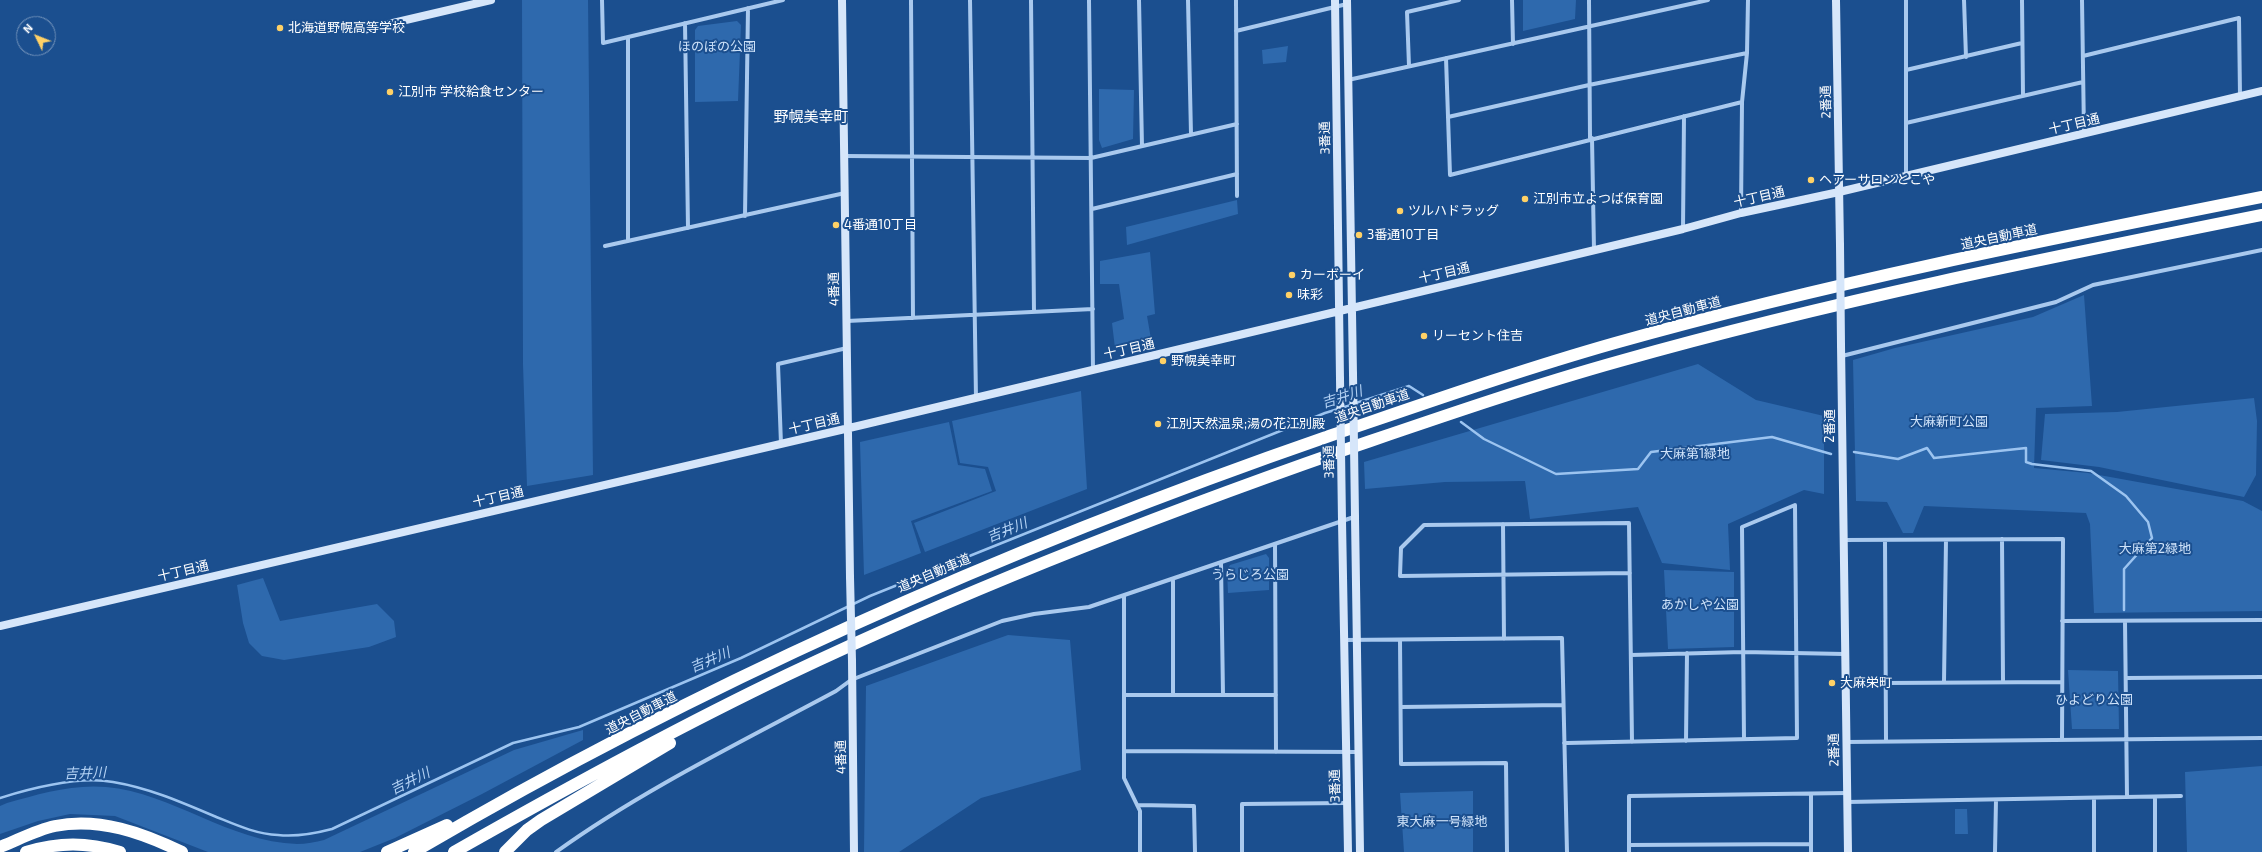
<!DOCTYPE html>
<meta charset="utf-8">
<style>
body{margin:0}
#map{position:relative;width:2262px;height:852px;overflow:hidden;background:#1b4f8f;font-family:"Exo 2",sans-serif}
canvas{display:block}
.north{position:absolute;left:16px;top:16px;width:40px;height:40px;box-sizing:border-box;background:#1b4f8f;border:1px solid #7695bc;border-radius:50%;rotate:313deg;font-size:11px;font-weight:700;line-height:16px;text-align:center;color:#fff}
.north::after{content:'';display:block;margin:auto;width:14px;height:18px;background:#ffd166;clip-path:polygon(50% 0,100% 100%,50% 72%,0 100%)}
</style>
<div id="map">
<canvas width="2262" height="852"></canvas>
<div class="north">N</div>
</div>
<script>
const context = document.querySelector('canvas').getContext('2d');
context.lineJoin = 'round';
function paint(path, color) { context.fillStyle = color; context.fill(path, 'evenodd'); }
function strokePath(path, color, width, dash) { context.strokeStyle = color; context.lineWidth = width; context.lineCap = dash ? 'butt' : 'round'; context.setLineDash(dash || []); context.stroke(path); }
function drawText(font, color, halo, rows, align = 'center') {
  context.font = font + ' "Exo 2","Noto Sans JP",sans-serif'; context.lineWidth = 4; context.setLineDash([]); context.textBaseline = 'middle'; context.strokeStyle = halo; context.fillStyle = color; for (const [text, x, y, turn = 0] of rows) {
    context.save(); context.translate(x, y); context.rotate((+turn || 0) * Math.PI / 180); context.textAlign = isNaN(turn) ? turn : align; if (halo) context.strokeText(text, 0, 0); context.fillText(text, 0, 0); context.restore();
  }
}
const green = new Path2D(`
 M522 0H588L593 475 527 486 523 364Z
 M1523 0H1576L1575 19 1523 31Z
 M737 21 741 25 738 101 695 102V30L698 26Z
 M1288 46 1286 62 1263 64 1262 50Z
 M1099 89 1134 90 1133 139 1102 148 1099 140Z
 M1237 200 1238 214 1127 245 1126 227Z
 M1150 252 1155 314 1147 316 1151 339 1115 348 1112 323 1124 319 1119 284H1100V261Z
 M2084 295 2092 406 2036 408 2034 468 2088 473 2243 501 2262 511V611L2094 613 2090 524 2086 513 1924 506 1913 533H1903L1887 502 1856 501 1853 360 1895 348 2033 317Z
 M1698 364 1756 400 1824 416V494L1804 490 1728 524 1730 570 1662 563 1638 507 1530 519 1525 481 1445 482 1365 489 1364 462Z
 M1081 391 1087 489 925 552 914 523 996 491 988 467 960 463 952 421Z
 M2254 398 2257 421 2256 475 2244 497 2099 467 2041 460 2045 414 2117 412Z
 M949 422 958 465 985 469 992 491 911 521 921 553 864 575 860 442Z
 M1266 554 1269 558V590L1228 593 1227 571 1230 565Z
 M1664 570 1734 572V647L1668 649Z
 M263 578 280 621 377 604 394 621 396 637 369 647 284 660 262 656 249 643 243 623 237 585Z
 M1008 635 1070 640 1081 770 981 798 899 852H864L866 686Z
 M2068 670 2118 671 2119 729H2072Z
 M583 730V740L482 794 395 838 360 852H208L115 816 70 814 38 821 0 834V806L7 803C39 794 72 784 106 787 173 793 229 842 297 844 306 844 316 842 324 840L514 750Z
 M2262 766V852H2187L2185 772Z
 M1473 791V852H1404L1400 793Z
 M1955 809H1967L1968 834H1955Z`);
const stream = new Path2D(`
 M1356 403 1409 386 1423 395
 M1461 422 1484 439 1556 474 1638 469 1651 452 1772 437 1831 454
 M1854 452 1898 459 1927 448 1934 458 2026 448V462L2032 464 2091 471 2126 496 2148 522 2152 538 2124 569V610
 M0 798C32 788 80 776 113 782 149 788 181 802 214 816 234 824 255 834 278 835 296 837 313 834 332 829L513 743 579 727 741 658 870 596 1325 413 1351 405`);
const street = new Path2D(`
 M602 0 603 43 783 0
 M911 0 913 318
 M970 0 976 398
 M1031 0 1034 312
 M1089 0 1093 370
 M1139 0 1142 146
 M1188 0 1191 134
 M1236 0 1237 196
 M1512 0 1513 44
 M1589 0 1590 138
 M1906 0V176
 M1964 0 1966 57
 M2022 0 2023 95
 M2082 0 2084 133
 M685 23 688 228
 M1236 31 1347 4
 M628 37V241
 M2083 56 2239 18 2240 96
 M1446 58 1450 175 1742 102
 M1409 66 1407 12 1459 0
 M1906 70 2022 43
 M1348 80 1708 0
 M1448 117 1589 85 1747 53
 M1906 123 2083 82
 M1592 138 1594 250
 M845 156 1091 158 1237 124
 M1092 209 1237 174
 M1741 213 1742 102 1747 53 1748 0
 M745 216 748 8
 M1683 229 1684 116
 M605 246 845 193
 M847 321 1093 309
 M1842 356 2056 302 2093 285 2262 250
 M781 444 778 364 847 348
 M1503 524 1504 639
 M2002 539 2003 681
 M1843 540 2063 539 2062 740
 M1885 540 1886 741
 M1275 544 1276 752
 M1221 563 1223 695
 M1630 573 1400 576 1401 548 1424 525 1629 523 1632 742
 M1124 595V778L1140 811V852
 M2062 621 2262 620
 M2125 621 2127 797
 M1344 640 1562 638 1567 852
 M1400 640 1401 764 1506 763 1507 852
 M1631 655 1743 652 1844 654
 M2126 678 2262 677
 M1944 682 1946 540
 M1886 683 2062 682
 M1124 695H1276
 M1173 695V579
 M1401 707 1563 705
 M1686 741 1687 653
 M1846 742 2262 738
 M1564 743C1642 742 1720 740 1797 738L1795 505 1742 527 1744 739
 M1124 751 1358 752
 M1811 794V852
 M2155 797V852
 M2094 798V852
 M1847 802 2181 796
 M1137 805 1194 806 1195 852
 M1629 845 1811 844
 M556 852C642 790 743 741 836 691L851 680 1002 621 1034 614 1089 607 1354 517
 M1242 852V804L1347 803
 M1629 852V796L1847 793
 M1995 852 1996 800`);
const secondary = new Path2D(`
 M842 0 850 577
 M1335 0 1340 379
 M1347 0 1353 374
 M1836 0 1840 245
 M363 30 491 0
 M1841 345 1848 852
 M1355 517 1360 852
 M1342 521 1348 852
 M0 626 862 425 1683 229 1741 213 1839 192 2262 91
 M852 661 854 852`);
const highway = new Path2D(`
 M0 847C18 840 36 830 55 826 99 817 143 833 182 852
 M26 852C59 842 87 842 120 852
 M387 852 447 825
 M414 852C704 681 1014 545 1332 435 1426 403 1520 370 1615 343 1828 283 2045 240 2262 197
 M454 852C563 790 674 729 787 675 968 589 1155 516 1344 450 1435 419 1527 387 1620 361 1832 301 2047 258 2262 215
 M505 852 527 830 541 820 670 743`);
const secondaryBridge = new Path2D(`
 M1840 245 1841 345
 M1353 374 1355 517
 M1340 379 1342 521
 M850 577 852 661`);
const markers = [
 [280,28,4,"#ffd166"],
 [390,92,4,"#ffd166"],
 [1811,180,4,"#ffd166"],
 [1525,199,4,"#ffd166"],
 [1400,211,4,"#ffd166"],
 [836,225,4,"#ffd166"],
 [1359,235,4,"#ffd166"],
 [1292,275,4,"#ffd166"],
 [1289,295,4,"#ffd166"],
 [1424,336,4,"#ffd166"],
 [1163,361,4,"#ffd166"],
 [1158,424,4,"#ffd166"],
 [1832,683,4,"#ffd166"]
];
const poiNames = [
 ["北海道野幌高等学校",288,28],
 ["江別市 学校給食センター",398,92],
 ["ヘアーサロンとこや",1819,180],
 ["江別市立よつば保育園",1533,199],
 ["ツルハドラッグ",1408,211],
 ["4番通10丁目",844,225],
 ["3番通10丁目",1367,235],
 ["カーボーイ",1300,275],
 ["味彩",1297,295],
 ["リーセント住吉",1432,336],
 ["野幌美幸町",1171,361],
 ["江別天然温泉;湯の花江別殿",1166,424],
 ["大麻栄町",1840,683]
];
const parkNames = [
 ["ほのぼの公園",717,47],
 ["大麻新町公園",1949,422],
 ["大麻第1緑地",1695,454],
 ["大麻第2緑地",2155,549],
 ["うらじろ公園",1250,575],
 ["あかしや公園",1700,605],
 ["ひよどり公園",2094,700],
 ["東大麻一号緑地",1442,822]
];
const streetNames = [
 ["2番通",1826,102,-91],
 ["十丁目通",2074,124,-13],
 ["3番通",1325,138,-91],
 ["十丁目通",1759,197,-13],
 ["道央自動車道",1999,237,-12],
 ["十丁目通",1444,273,-13],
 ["4番通",834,289,-91],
 ["道央自動車道",1683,311,-15],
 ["十丁目通",1129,349,-13],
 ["道央自動車道",1372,406,-19],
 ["十丁目通",814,424,-13],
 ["2番通",1830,426,-90],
 ["3番通",1329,462,-91],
 ["十丁目通",498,497,-13],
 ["十丁目通",183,571,-13],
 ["道央自動車道",934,573,-23],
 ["道央自動車道",641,713,-27],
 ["2番通",1834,750,-91],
 ["4番通",841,757,-91],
 ["3番通",1335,786,-91]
];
const waterNames = [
 ["吉井川",1342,397,-18],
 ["吉井川",1007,530,-22],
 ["吉井川",710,660,-23],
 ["吉井川",85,773,-2],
 ["吉井川",410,781,-26]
];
const quarterNames = [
 ["野幌美幸町",811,117]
];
paint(green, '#2e69ad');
strokePath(stream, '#9cc4f0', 2.5);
strokePath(street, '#a9c9ee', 4);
strokePath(secondary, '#d6e6fa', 8);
strokePath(highway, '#fff', 12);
strokePath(secondaryBridge, '#d6e6fa', 8);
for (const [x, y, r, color] of markers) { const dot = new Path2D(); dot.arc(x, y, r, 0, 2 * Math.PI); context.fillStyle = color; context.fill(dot); strokePath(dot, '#1b4f8f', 1.5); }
drawText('13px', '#fff', '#1b4f8f', poiNames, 'left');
drawText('13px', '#cfe3fa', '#1b4f8f', parkNames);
drawText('13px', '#fff', '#1b4f8f', streetNames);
drawText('italic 14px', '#b5d3f5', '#1b4f8f', waterNames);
drawText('15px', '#fff', '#1b4f8f', quarterNames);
</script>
